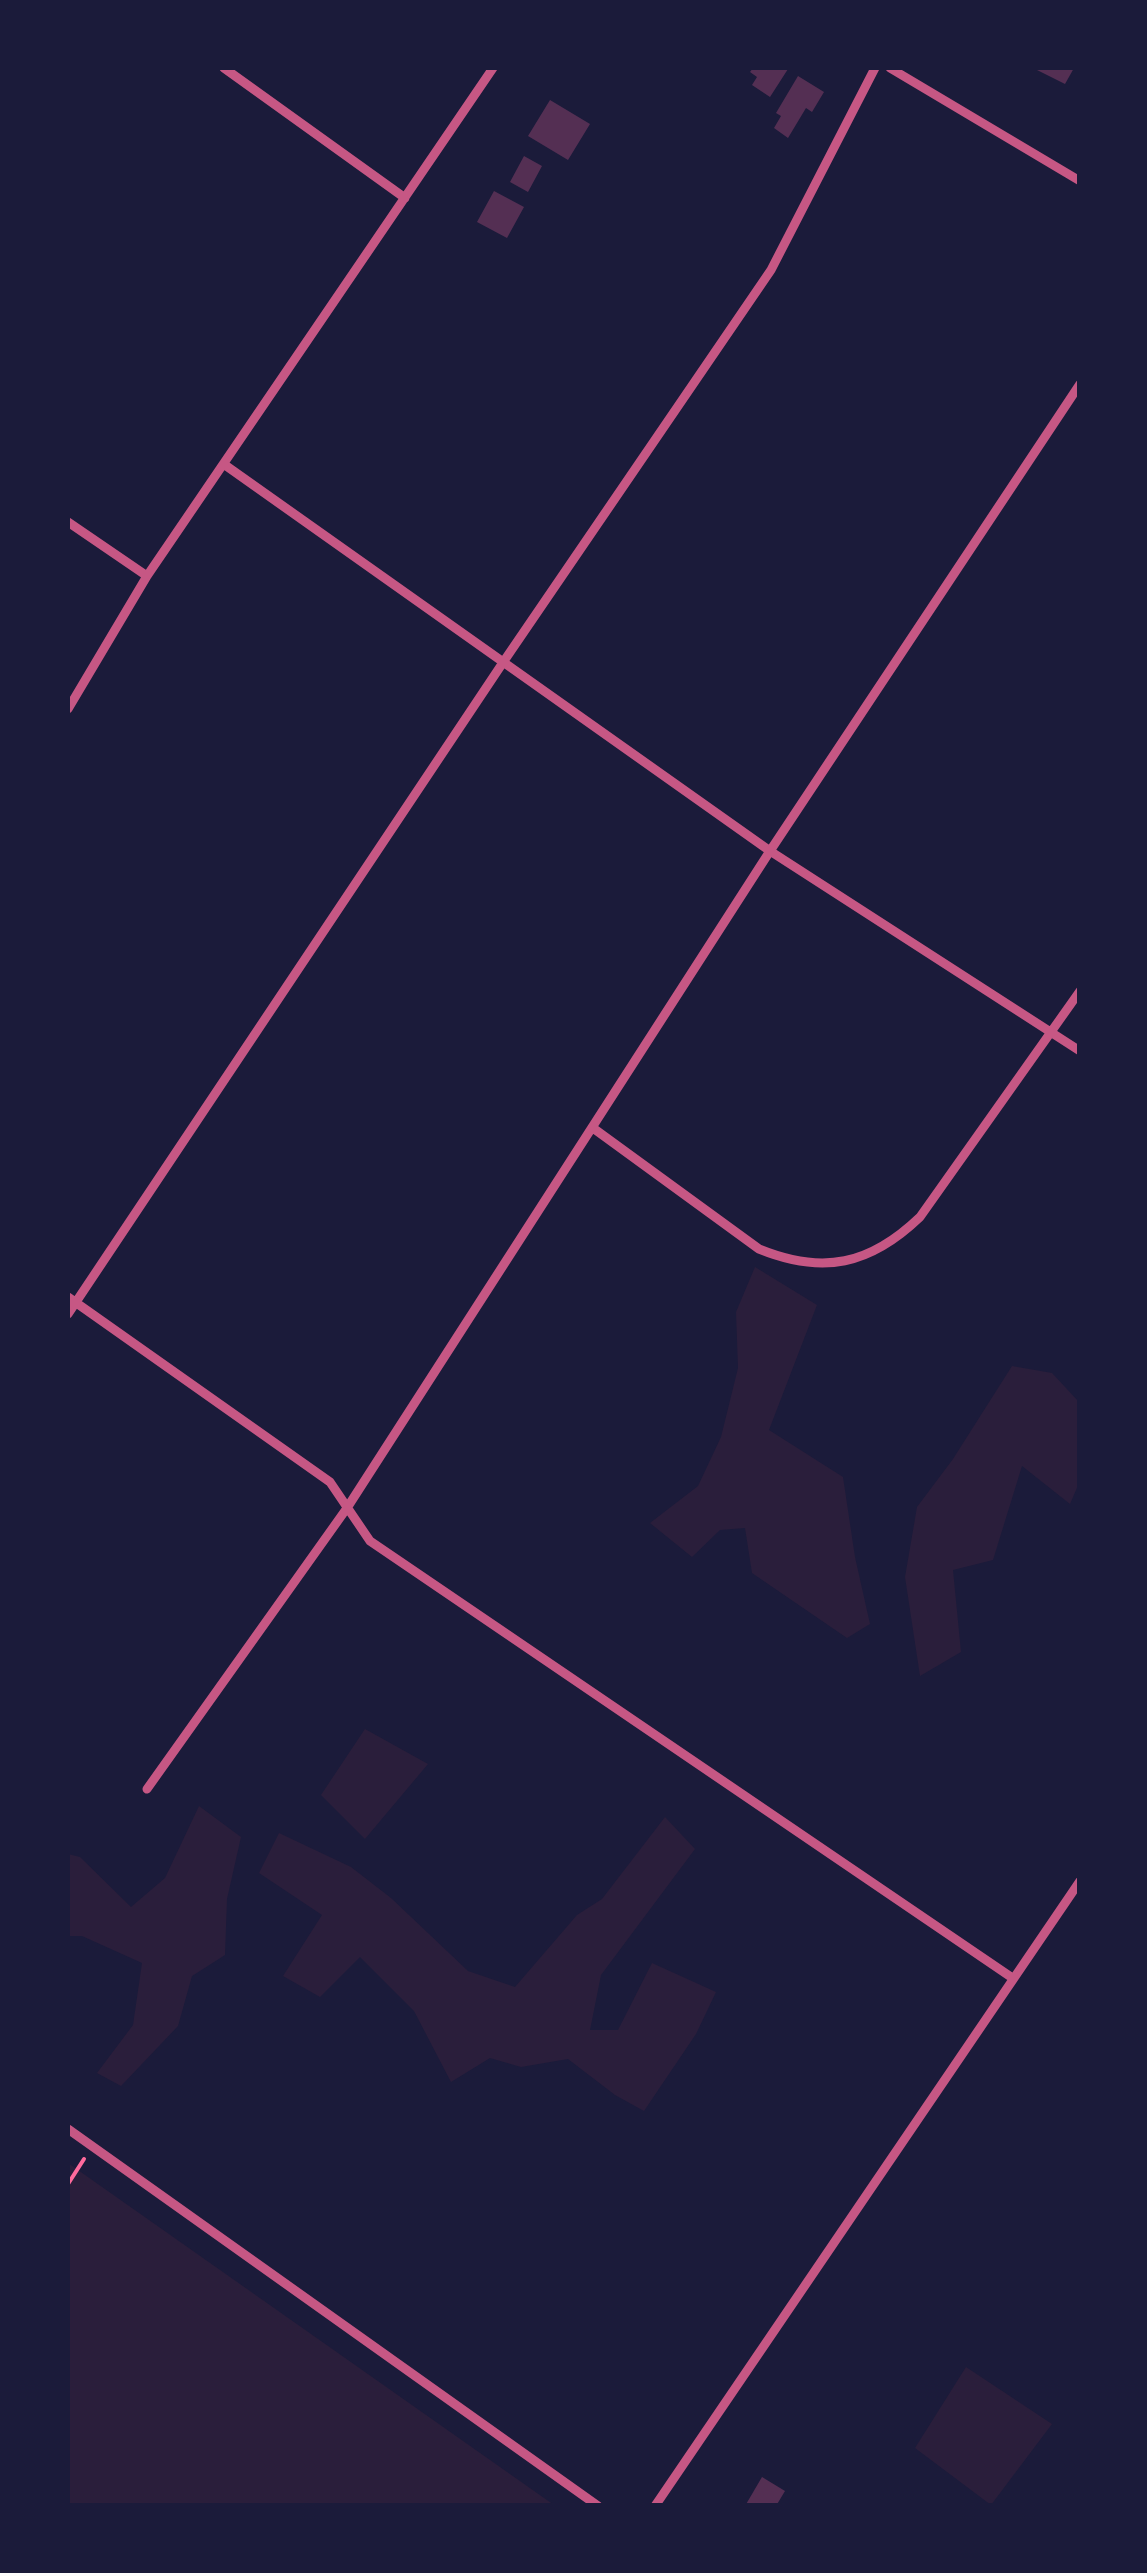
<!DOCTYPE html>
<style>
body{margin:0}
#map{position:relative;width:1147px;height:2573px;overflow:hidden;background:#1b1b3a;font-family:"Source Sans 3",sans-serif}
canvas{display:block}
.frame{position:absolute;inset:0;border:70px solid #1b1b3a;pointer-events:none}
</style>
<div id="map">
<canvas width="1147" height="2573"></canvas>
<div class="frame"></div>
</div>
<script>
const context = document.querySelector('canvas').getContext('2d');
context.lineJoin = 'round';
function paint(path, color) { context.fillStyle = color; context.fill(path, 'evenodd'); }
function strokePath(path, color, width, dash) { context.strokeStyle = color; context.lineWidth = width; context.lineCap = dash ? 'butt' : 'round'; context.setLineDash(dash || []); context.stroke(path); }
const green = new Path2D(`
 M755 1267 817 1305 769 1430 843 1477 855 1557 870 1624 847 1638 752 1573 745 1528 720 1530 692 1557 650 1523 698 1486 721 1437 738 1368 736 1312Z
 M1012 1366 1052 1373 1079 1402V1483L1070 1504 1022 1466 993 1560 953 1570 961 1652 920 1676 905 1577 917 1507 953 1459Z
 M365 1729 428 1764 365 1839 321 1795Z
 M199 1806 241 1837 227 1899 225 1955 192 1976 178 2026 121 2086 97 2073 133 2025 142 1963 82 1936H68V1854L80 1857 131 1907 165 1878Z
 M665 1817 695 1849 601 1975 590 2030H618L652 1963 716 1992 696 2034 644 2111 615 2095 568 2059 521 2067 490 2058 451 2082 414 2011 360 1957 320 1997 283 1976 322 1915 259 1873 279 1833 351 1867 391 1898 468 1971 515 1987 577 1915 602 1899Z
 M68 2163 554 2505H68Z
 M966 2367 1052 2424 991 2505 915 2448Z`);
const building = new Path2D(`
 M753 68H785L788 69 770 97 752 85 757 77 750 72Z
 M1033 68H1074L1065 84Z
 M798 76 824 92 812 112 806 108 788 138 774 128 781 116 776 113Z
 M550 100 590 124 568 160 528 136Z
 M524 156 542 166 528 192 510 182Z
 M494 191 524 207 507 238 477 222Z
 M762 2477 785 2491 776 2506H745Z`);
const path = new Path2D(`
 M68 2184 84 2159`);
const minor = new Path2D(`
 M224 68 405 198
 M890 68 1080 181
 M225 465 770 851 1080 1051
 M68 522 147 576
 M68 709 147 576 493 68
 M593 1128 759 1249C823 1275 870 1265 920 1217L1080 991
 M68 1297 330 1482 370 1541 1011 1977
 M68 1314 504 661 771 270 875 68
 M147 1789 347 1508 770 851 1080 384
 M68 2129 598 2506
 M655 2506 1080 1881`);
paint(green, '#2a1e3b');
paint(building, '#542f53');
strokePath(path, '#ff6b9d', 4);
strokePath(minor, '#c65784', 9);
</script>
